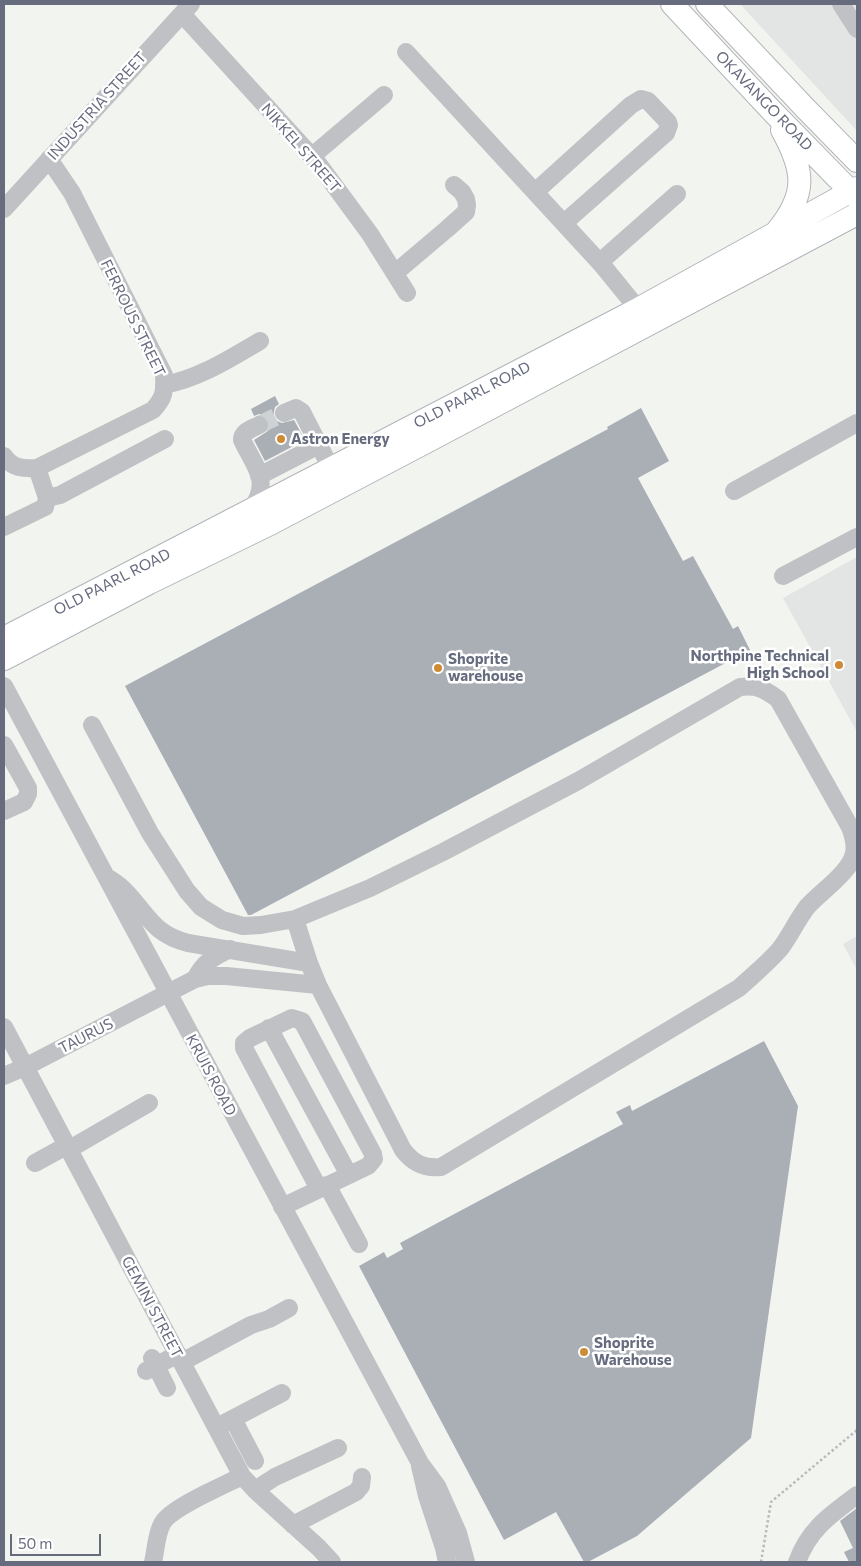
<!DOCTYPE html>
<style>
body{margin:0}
#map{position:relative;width:861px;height:1566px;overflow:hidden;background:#f2f4f0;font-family:Commissioner,sans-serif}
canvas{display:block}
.frame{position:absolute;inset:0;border:5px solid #666b7e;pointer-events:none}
.scale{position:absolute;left:10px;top:1534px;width:91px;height:22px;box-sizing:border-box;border:2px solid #666b7e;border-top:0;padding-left:6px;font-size:15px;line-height:18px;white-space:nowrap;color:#666b7e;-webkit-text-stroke:4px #fff;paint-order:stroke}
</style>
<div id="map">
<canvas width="861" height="1566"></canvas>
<div class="frame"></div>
<div class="scale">50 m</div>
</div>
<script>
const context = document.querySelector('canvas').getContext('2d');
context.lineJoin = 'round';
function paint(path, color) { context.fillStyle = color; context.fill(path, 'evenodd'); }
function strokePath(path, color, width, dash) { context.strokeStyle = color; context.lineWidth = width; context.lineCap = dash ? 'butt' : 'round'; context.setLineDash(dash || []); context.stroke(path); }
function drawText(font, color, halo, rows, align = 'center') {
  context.font = font + ' Commissioner,sans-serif'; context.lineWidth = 5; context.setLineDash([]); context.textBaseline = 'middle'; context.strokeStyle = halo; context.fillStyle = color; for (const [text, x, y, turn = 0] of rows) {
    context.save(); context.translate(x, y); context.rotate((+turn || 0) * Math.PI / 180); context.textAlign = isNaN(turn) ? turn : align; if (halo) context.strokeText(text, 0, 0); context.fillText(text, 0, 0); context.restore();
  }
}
const built = new Path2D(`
 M740 4H857V131Z
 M857 557V732L783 598Z
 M857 936V970L843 944Z`);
const building = new Path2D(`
 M275 396 279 404 275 407 274 411V418L277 421 282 423 294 420 305 440 265 461 254 440 268 431 270 426 269 421 264 416 259 414 254 416 251 409Z
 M641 408 669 461 638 478 683 561 693 556 733 629 738 626 750 650 251 915H248L125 686 608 429 607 427Z
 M764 1041 798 1106 751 1438 637 1536 588 1562H584L556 1512 504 1540 359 1266 384 1252 387 1258 403 1249 400 1243 623 1124 616 1112 630 1105 632 1111Z
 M857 1508V1562H849L844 1552 853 1548 840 1521Z`);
const minorTunnel = new Path2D(`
 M259 425 284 413`);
const path = new Path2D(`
 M761 1562 771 1502 857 1430`);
const minor = new Path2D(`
 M841 4 857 29
 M182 14 317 162 370 234 407 293
 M406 52 603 266 638 309 644 319
 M311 157 384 95
 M535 192 631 105 641 99 648 101 668 122 669 125 666 133 564 223
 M4 209 191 4
 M600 262 677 194
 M395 273 447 229 466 212 467 205 466 199 462 192 454 185
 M164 385C200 378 229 359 260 341
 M284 413 296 408 302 412 337 480
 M4 456C12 468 23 469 37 468L153 410C164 398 165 392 164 375L72 193 49 159
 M259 476 319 445
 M734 491 857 423
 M47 498 60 495 165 439
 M251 510C271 481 256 469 242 440 242 431 252 429 259 425
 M4 527 45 507 47 498 37 468
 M783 576 857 537
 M4 686 420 1463 437 1486 458 1533 466 1562
 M92 725 150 833 187 891 201 907 222 920 243 926 261 925 295 919 370 888 443 852 578 781 740 687C758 685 764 689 778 699L850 827C853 835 856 844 854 853 851 872 820 892 807 907 797 920 790 936 780 949 768 963 753 975 739 988L441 1167C424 1169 413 1163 403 1150L318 985 309 963 295 919
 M4 745 28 788V794L24 802 4 811
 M110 879C116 883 122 887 126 892 148 915 153 934 188 943L309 963
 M195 979C204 962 213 957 230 949
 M4 1027 242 1476 255 1490 319 1548 332 1562
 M269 1028 349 1175
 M4 1076 25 1067 195 979 208 976H226L318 985
 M68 1150 149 1103
 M35 1163 66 1146
 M327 1185 359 1244
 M282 1207 368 1166 374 1159 373 1154 302 1021 292 1018 250 1038 244 1043V1048L319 1189
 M152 1358 167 1388
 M182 1362 251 1325 269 1319 289 1308
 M146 1371 178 1354
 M233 1419 255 1461
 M217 1427 282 1393
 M420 1466 427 1496 444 1548 447 1562
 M255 1490 275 1477 338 1448
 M293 1525 356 1492 361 1486 362 1477
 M153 1562C156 1550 156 1535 162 1524 169 1508 225 1485 242 1476
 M797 1562C809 1529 830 1515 857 1495`);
const major = new Path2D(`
 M672 4 772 111 857 198
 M707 4 806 109 857 161
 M777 231C808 193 804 170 782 130
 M4 638 638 309 857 188
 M4 659 149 583 272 523 432 439 857 214`);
const markers = [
 [281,439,5,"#ce8b36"],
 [839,665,5,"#ce8b36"],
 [438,668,5,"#ce8b36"],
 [584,1352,5,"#ce8b36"]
];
const streetNames = [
 ["OKAVANGO ROAD",764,101,46],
 ["INDUSTRIA STREET",97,106,-48],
 ["NIKKEL STREET",301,148,49],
 ["FERROUS STREET",133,318,64],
 ["OLD PAARL ROAD",472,395,-27],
 ["OLD PAARL ROAD",112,582,-27],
 ["TAURUS",86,1036,-27],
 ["KRUIS ROAD",211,1075,62],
 ["GEMINI STREET",152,1307,62]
];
const poiNames = [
 ["Astron Energy",291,439],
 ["Northpine Technical",829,656,"right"],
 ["High School",829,673,"right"],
 ["Shoprite",448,659],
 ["warehouse",448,676],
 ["Shoprite",594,1343],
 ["Warehouse",594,1360]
];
paint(built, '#e3e4e4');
paint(building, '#aaaeb5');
strokePath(minorTunnel, '#cfd2d4', 18, [18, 9]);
strokePath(major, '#b3b4b9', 24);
strokePath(path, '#b9babd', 2.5, [2.5, 2.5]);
strokePath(minor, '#c0c1c5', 18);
strokePath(major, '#fff', 22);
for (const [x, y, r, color] of markers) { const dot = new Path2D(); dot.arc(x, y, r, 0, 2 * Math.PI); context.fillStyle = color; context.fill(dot); strokePath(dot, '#fff', 2); }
drawText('15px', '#666b7e', '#fff', streetNames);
drawText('bold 15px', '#666b7e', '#fff', poiNames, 'left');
</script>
